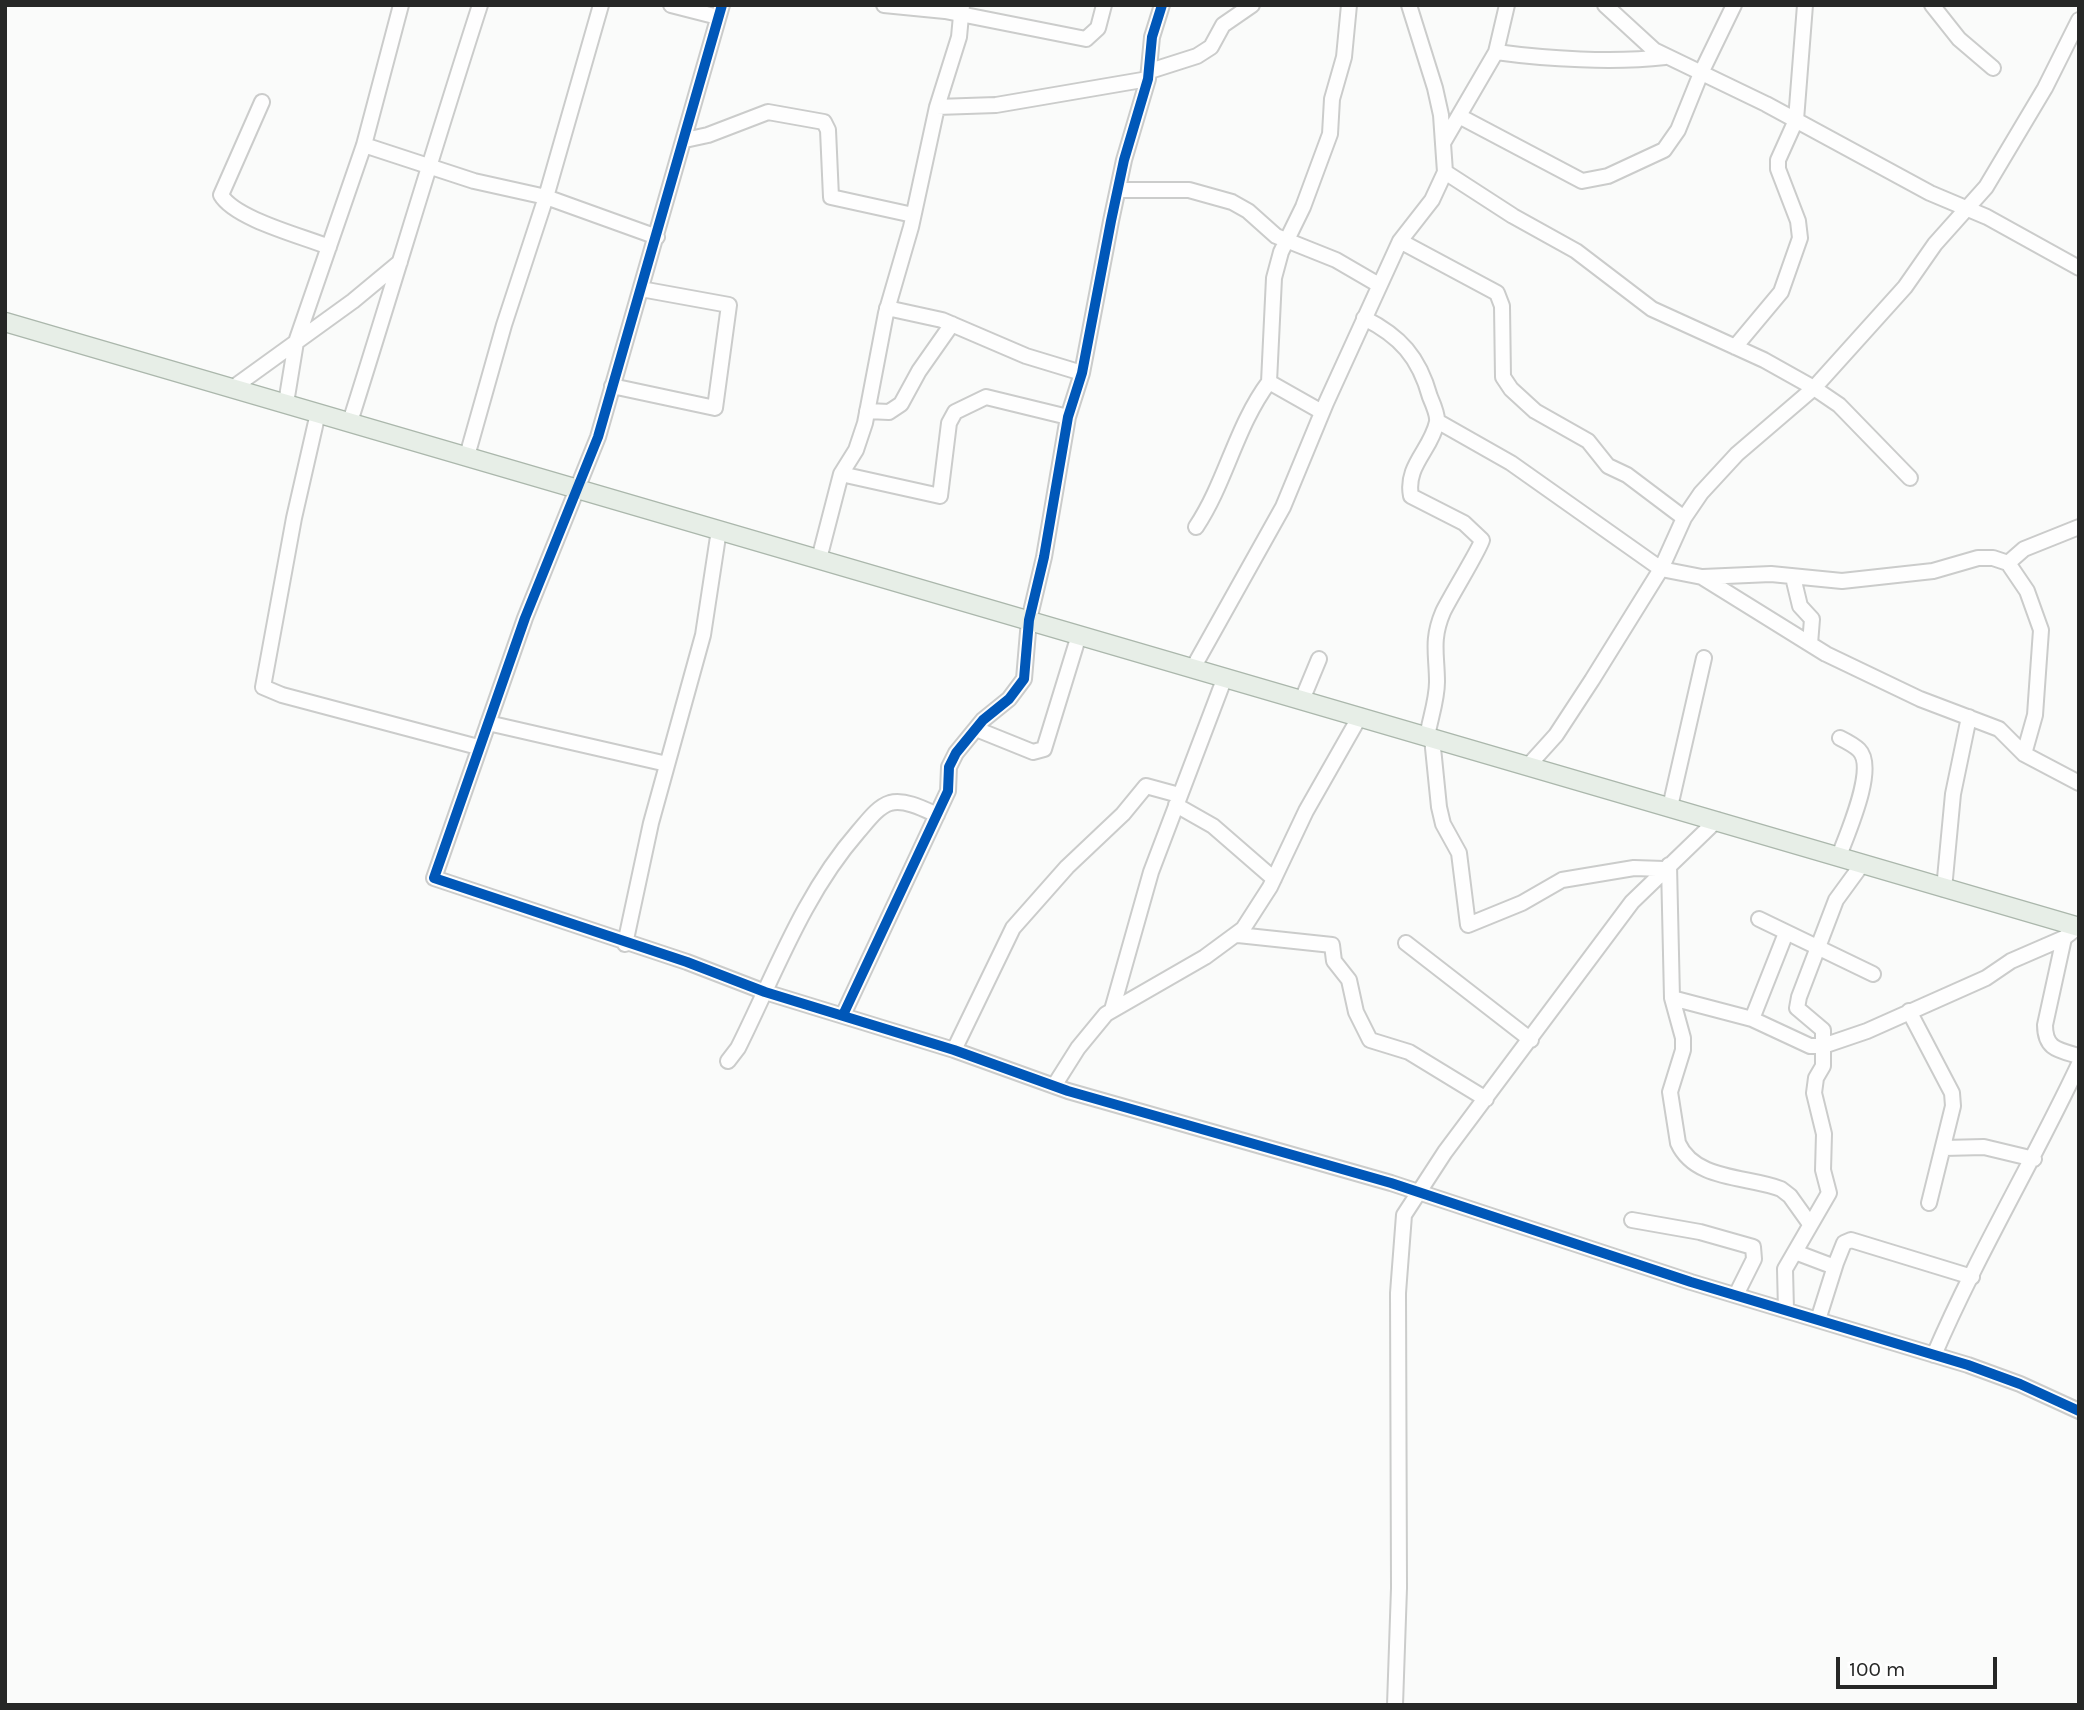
<!DOCTYPE html>
<style>
body{margin:0}
#map{position:relative;width:2084px;height:1710px;overflow:hidden;background:#fafbfa;font-family:Karla,sans-serif}
canvas{display:block}
.frame{position:absolute;inset:0;border:7px solid #262726;pointer-events:none}
.scale{position:absolute;left:1836px;top:1657px;width:161px;height:32px;box-sizing:border-box;border:4px solid #262726;border-top:0;padding-left:9px;font-size:21px;line-height:24px;white-space:nowrap;color:#262726;-webkit-text-stroke:5px #fff;paint-order:stroke}
</style>
<div id="map">
<canvas width="2084" height="1710"></canvas>
<div class="frame"></div>
<div class="scale">100 m</div>
</div>
<script>
const context = document.querySelector('canvas').getContext('2d');
context.lineJoin = 'round';
function strokePath(path, color, width, dash) { context.strokeStyle = color; context.lineWidth = width; context.lineCap = dash ? 'butt' : 'round'; context.setLineDash(dash || []); context.stroke(path); }
const minor = new Path2D(`
 M601 5 546 197 657 237
 M671 5 718 17
 M722 5 598 437 525 618 434 878 687 962 765 992 954 1050 1068 1091 1391 1183 1691 1282 1968 1365 2020 1384 2079 1411
 M884 5 945 11 1086 39 1098 28 1104 5
 M1605 5 1654 50 1766 104 1930 193 1987 217 2079 268
 M1932 5 1959 39 1993 68
 M1496 52C1547 59 1614 63 1665 57
 M1150 71 1197 56 1211 47 1223 25 1252 5
 M262 102 221 195C235 219 302 236 329 247
 M937 107 996 105 1148 79
 M1459 116 1582 181 1608 176 1664 150 1678 130 1701 73 1734 5
 M685 140 708 135 768 112 824 122 828 130 831 197 913 215
 M1443 143 1496 52 1507 5
 M364 145 474 181 546 197 504 325 467 456
 M1445 172 1513 216 1576 251 1652 309 1764 360 1814 388 1839 405 1910 478
 M1120 190H1189L1232 202 1248 211 1276 236 1336 260 1379 285
 M1400 241 1497 293 1502 306 1503 377 1511 389 1535 411 1588 441 1608 466 1627 475 1684 518
 M887 308 942 320 1026 356 1082 373
 M1364 318C1400 336 1419 357 1430 397 1433 404 1438 415 1437 422 1431 450 1405 466 1411 496L1464 523 1482 540C1481 547 1449 599 1443 612 1431 640 1437 655 1437 682 1437 700 1430 719 1427 737
 M1735 347 1781 292 1800 238 1798 221 1778 169V160L1796 120 1805 5
 M612 386 715 408 729 305 641 289
 M234 387 353 301 400 262
 M286 403 296 342 364 145 401 5
 M867 411 889 412 901 404 919 371 952 324
 M1322 412 1269 382 1274 278 1281 252 1303 207 1330 134 1332 99 1344 57 1349 5
 M318 413 294 518 263 687 282 695 478 747
 M1437 421 1511 463 1661 569 1702 577 1826 654 1920 699 1999 729 2024 754 2079 783
 M350 422C394 283 435 144 480 5
 M841 474 940 496 949 423 955 412 986 397 1068 417
 M1196 527C1226 482 1236 426 1269 382
 M819 559 841 474 856 450 865 423 886 313 911 227 937 107 959 37 962 5
 M2008 563 2024 549 2079 527
 M1703 577 1771 574 1842 581 1933 571 1978 558H1993L2008 563 2027 591 2041 630 2035 715 2024 754
 M1793 577 1800 606 1812 619 1810 644
 M1193 668 1283 507 1326 403 1400 241 1432 200 1445 172 1441 115 1435 88 1409 5
 M1302 700 1319 659
 M488 723 667 764
 M976 729 1033 752 1044 749 1079 635
 M1432 738 1439 807 1443 824 1459 853 1468 925 1522 903 1562 880 1634 868 1664 869
 M1528 766 1556 735 1592 680 1661 569 1684 518 1701 493 1737 454 1814 388 1905 287 1935 244 1986 187 2045 88 2079 20
 M1176 805 1213 826 1274 879
 M1670 807 1704 658
 M1839 856C1847 834 1877 768 1859 750 1854 745 1846 741 1840 738
 M1669 865 1672 998 1683 1038V1050L1670 1092 1678 1143C1695 1181 1748 1176 1781 1189L1790 1196 1810 1224
 M1944 889 1953 794 1969 717
 M1759 919 1873 974
 M1238 935 1332 945 1334 961 1349 980 1356 1012 1370 1040 1409 1052 1486 1099
 M2064 938 2045 1025C2045 1049 2058 1050 2079 1056
 M1406 943 1531 1040
 M625 944 651 823 703 635 719 530
 M1672 998 1752 1019 1810 1046H1823L1867 1031 1986 978 2011 961 2064 938 2078 927
 M1112 1010 1151 872 1225 677
 M1909 1011 1952 1093 1953 1106 1929 1203
 M843 1015 948 791 949 767 956 753 983 720 1009 699 1024 679 1029 620 1044 557 1068 417 1082 373 1111 221 1124 160 1148 79 1152 37 1162 5
 M1752 1019 1786 933
 M954 1050 1013 928 1067 867 1123 814 1146 786 1179 795
 M728 1061 738 1048C775 974 803 895 858 832 867 822 877 807 890 803 905 799 924 809 937 815
 M1054 1086 1078 1048 1106 1014 1205 957 1243 929 1270 887 1306 811 1360 716
 M1944 1148 1984 1147 2034 1159
 M1632 1220 1700 1232 1753 1247 1754 1259 1736 1295
 M1795 1252 1832 1266 1836 1263 1844 1243 1851 1240 1972 1277
 M1786 1310 1785 1269 1829 1193 1823 1170 1824 1134 1814 1093 1816 1078 1823 1066V1030L1797 1008 1799 997 1836 900 1863 863
 M1818 1320 1836 1263
 M1934 1355C1977 1255 2033 1162 2079 1064
 M1395 1705 1399 1588 1398 1293 1404 1215 1445 1152 1632 902 1717 820`);
const major = new Path2D(`
 M5 322 2079 927`);
const cycleway = new Path2D(`
 M722 5 598 437 525 618 434 878 687 962 765 992 954 1050 1068 1091 1391 1183 1691 1282 1968 1365 2020 1384 2079 1411
 M843 1015 948 791 949 767 956 753 983 720 1009 699 1024 679 1029 620 1044 557 1068 417 1082 373 1111 221 1124 160 1148 79 1152 37 1162 5`);
strokePath(minor, '#cbcccb', 18);
strokePath(major, '#abb7ac', 21);
strokePath(minor, '#fefefe', 14);
strokePath(major, '#e7eee7', 18);
strokePath(cycleway, '#0057b8', 10);
</script>
